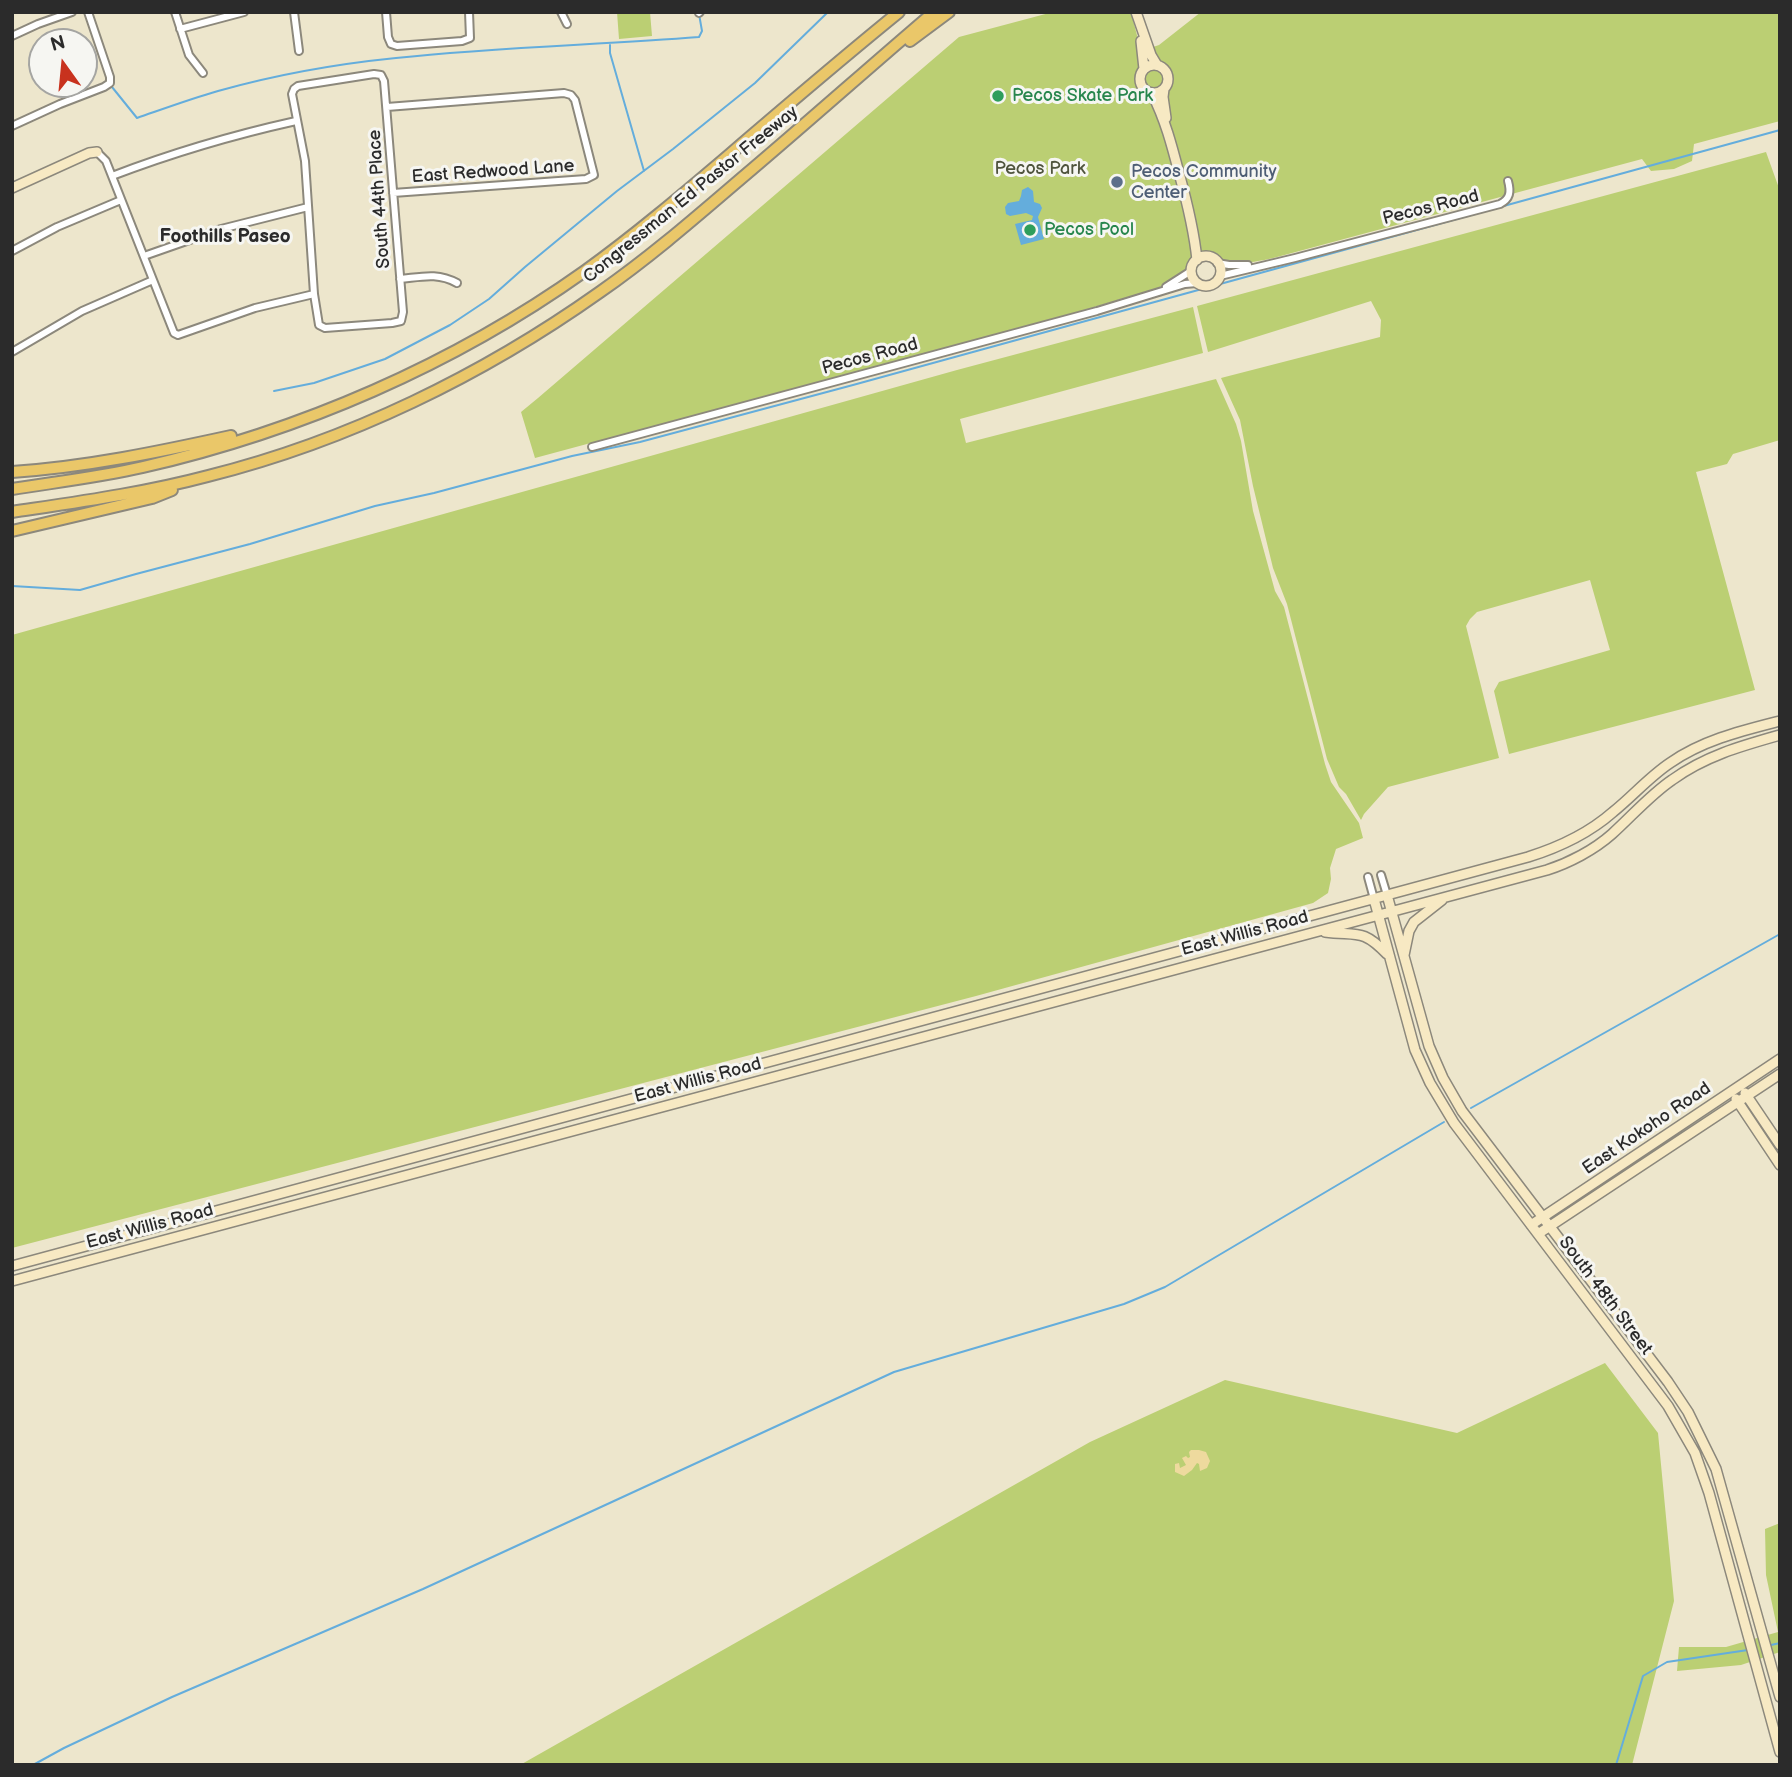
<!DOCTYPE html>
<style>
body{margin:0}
#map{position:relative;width:1792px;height:1777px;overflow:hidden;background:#ede6cc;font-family:"Balsamiq Sans",sans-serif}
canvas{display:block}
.frame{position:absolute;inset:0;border:14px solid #2b2b2b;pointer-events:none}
.north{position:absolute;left:28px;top:28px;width:70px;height:70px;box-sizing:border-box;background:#f6f6f2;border:2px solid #a5a5a2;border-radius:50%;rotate:345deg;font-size:19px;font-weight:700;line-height:28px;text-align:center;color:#2b2b2b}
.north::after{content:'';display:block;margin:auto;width:24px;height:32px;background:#c8321e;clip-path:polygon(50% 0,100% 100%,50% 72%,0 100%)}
</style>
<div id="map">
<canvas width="1792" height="1777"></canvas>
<div class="frame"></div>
<div class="north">N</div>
</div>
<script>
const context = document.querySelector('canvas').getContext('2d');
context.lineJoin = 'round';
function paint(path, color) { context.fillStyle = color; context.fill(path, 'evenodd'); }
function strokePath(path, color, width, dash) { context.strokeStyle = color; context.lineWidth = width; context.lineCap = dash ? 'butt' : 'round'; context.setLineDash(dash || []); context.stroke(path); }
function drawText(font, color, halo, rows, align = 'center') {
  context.font = font + ' "Balsamiq Sans",sans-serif'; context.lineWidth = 6; context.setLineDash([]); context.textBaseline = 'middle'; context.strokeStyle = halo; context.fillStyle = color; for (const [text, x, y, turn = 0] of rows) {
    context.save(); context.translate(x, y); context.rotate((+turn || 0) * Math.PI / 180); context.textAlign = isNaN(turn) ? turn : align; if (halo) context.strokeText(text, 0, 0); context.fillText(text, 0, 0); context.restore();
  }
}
const green = new Path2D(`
 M617 12H650L652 36 619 39Z
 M1053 12H1131L1141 51 1159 45 1201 12H1780V121L1694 144 1692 161 1674 169 1651 171 1642 159 1277 257C1261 261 1230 268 1216 257L1189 264 1184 273 1158 288 1088 309 535 458 521 412 538 398 959 37Z
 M1766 152 1780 191V440L1733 454 1727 464 1696 472 1755 690 1509 754 1494 691 1499 682 1610 650 1590 580 1477 612 1470 619 1466 626 1499 758 1388 787 1364 814 1361 820 1346 794 1339 787 1327 759 1287 604 1273 568 1253 486 1240 420 1221 378 1380 337 1381 320 1371 301 1208 352 1197 306Z
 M1193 307 1203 353 960 419 966 443 1216 379 1236 424 1241 441 1253 511 1275 591 1284 607 1325 764 1331 782 1359 823 1363 838 1336 849 1330 868 1331 879 1328 893 1313 903 976 996 12 1248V635L957 370Z
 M1605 1363 1658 1433 1674 1601 1632 1765H520L1090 1442 1225 1380 1457 1433Z
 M1780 1523V1652L1741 1665 1677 1671 1679 1647H1726L1778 1632 1766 1575 1765 1529Z`);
const sand = new Path2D(`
 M1191 1450H1199L1206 1452 1210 1461 1207 1468 1200 1471 1199 1464 1197 1463 1192 1470 1184 1476 1175 1472V1464L1179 1463 1180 1468 1186 1465 1182 1458 1186 1456 1188 1458 1190 1457 1189 1452Z`);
const water = new Path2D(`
 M1028 187 1033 191 1034 202 1040 204 1042 208 1038 217 1044 239 1021 245 1015 224 1032 220 1033 216 1026 213 1010 216 1006 214 1005 207 1008 203 1019 201 1021 196 1022 190Z`);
const stream = new Path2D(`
 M610 45V53L644 171
 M112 87 137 118C163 109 190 99 218 91 275 75 336 64 396 58 497 47 598 45 699 37L702 31 699 14
 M274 391 314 383 385 359 450 325 489 299 525 267 617 191 673 149 755 83 828 12
 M12 586 80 590 136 574 250 544 375 506 434 493 572 456 640 442 853 385 1780 130
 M1471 1108 1780 934
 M1771 1645 1780 1643
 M33 1765 64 1748 172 1697 423 1589 894 1372 1124 1304 1165 1287 1444 1122
 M1616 1765 1643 1676 1667 1662 1748 1650`);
const street = new Path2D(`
 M175 12 189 55 203 73
 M294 12 299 51
 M386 12 388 37 391 44 397 46 462 41 470 38 469 12
 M561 12 567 24
 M699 13 700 12
 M180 29 244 12
 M12 36 38 24 72 12
 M374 74 381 75 384 81 403 312 401 321 392 323 325 328 319 325 314 294 305 161 292 94 294 89 298 86Z
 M387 107 564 93 571 95 575 100 594 175 586 179 393 193
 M12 126 60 104 104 87 110 83V77L88 12
 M97 152 106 161 174 333 178 335 255 308 314 294
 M112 176C172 153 233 135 296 121
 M12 251 57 227 121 200
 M144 256 221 229 308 207
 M1217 263 1229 265H1248
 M1220 276 1295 258 1500 204C1510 199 1511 192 1508 181
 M400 279C421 277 437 272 457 283
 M1166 287 1191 271
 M12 352 82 311 153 280
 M592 447 1097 311 1185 284 1197 283
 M1381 875 1387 895
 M1368 877 1374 899`);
const secondary = new Path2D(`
 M1136 12 1151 55 1157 65
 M1141 41 1144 69
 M1140 79a14 14 0 1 1 28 0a14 14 0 1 1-28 0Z
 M1164 89 1163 97 1166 118
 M1152 94C1165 119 1172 146 1179 173 1187 202 1194 230 1197 260
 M12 188 89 153 97 152
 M1191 271a15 15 0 1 1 30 0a15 15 0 1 1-30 0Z
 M1387 895 1429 1046 1443 1078 1462 1111 1668 1382 1688 1412 1716 1469 1780 1697
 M1374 899 1415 1050 1430 1083 1454 1123 1668 1406 1695 1453 1709 1493 1780 1752
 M1325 932C1357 936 1362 928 1387 954
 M1404 955 1409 931 1414 922 1442 900
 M1745 1093 1780 1145
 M1736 1099 1780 1165
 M1531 1225 1780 1059
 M1538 1234 1780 1074
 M12 1266 1528 857C1560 847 1588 834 1613 812 1633 796 1649 777 1670 763 1703 740 1741 731 1780 721
 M12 1281 1547 870C1569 863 1594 850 1612 834 1632 816 1650 795 1672 780 1705 756 1741 746 1780 735`);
const highway = new Path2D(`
 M910 41 949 12
 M12 472C86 467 158 452 231 436
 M12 489C56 482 100 477 143 467 300 431 453 365 585 271 635 235 682 195 729 155 785 107 841 59 899 12
 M12 512C78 502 144 493 208 476 348 441 483 375 600 292 646 260 688 224 730 188 799 130 866 70 934 12
 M12 531 152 498 172 490`);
const markers = [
 [998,96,7,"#2e9e5b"],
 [1117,182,7,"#5c6f8a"],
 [1030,230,7,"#2e9e5b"]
];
const leisureNames = [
 ["Pecos Skate Park",1012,96],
 ["Pecos Pool",1044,230]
];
const parkNames = [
 ["Pecos Park",1040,169]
];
const streetNames = [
 ["East Redwood Lane",493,172,-4],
 ["Congressman Ed Pastor Freeway",691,195,-39],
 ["South 44th Place",380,199,-94],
 ["Pecos Road",1431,208,-14],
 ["Pecos Road",870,357,-15],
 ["East Willis Road",1245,934,-15],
 ["East Willis Road",698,1081,-15],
 ["East Kokoho Road",1647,1129,-34],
 ["East Willis Road",150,1227,-15],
 ["South 48th Street",1605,1296,53]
];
const serviceNames = [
 ["Pecos Community",1131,172],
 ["Center",1131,193]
];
const neighbourhoodNames = [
 ["Foothills Paseo",225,237]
];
paint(green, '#bbcf73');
paint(sand, '#eeda9e');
paint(water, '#64addc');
strokePath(stream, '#64addc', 2);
strokePath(street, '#8c887c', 10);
strokePath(secondary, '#8c887c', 12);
strokePath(highway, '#8c887c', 14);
strokePath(street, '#fff', 6);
strokePath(secondary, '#f7e9c3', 9);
strokePath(highway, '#eac769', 10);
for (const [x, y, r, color] of markers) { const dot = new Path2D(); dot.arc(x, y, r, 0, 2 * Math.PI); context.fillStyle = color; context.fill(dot); strokePath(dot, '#f6f6f2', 2.5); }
drawText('18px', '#27864d', '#f6f6f2', leisureNames, 'left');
drawText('18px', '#4f543d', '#f6f6f2', parkNames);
drawText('18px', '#2b2b2b', '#f6f6f2', streetNames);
drawText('18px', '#4e5e75', '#f6f6f2', serviceNames, 'left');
drawText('bold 19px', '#2b2b2b', '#f6f6f2', neighbourhoodNames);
</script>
